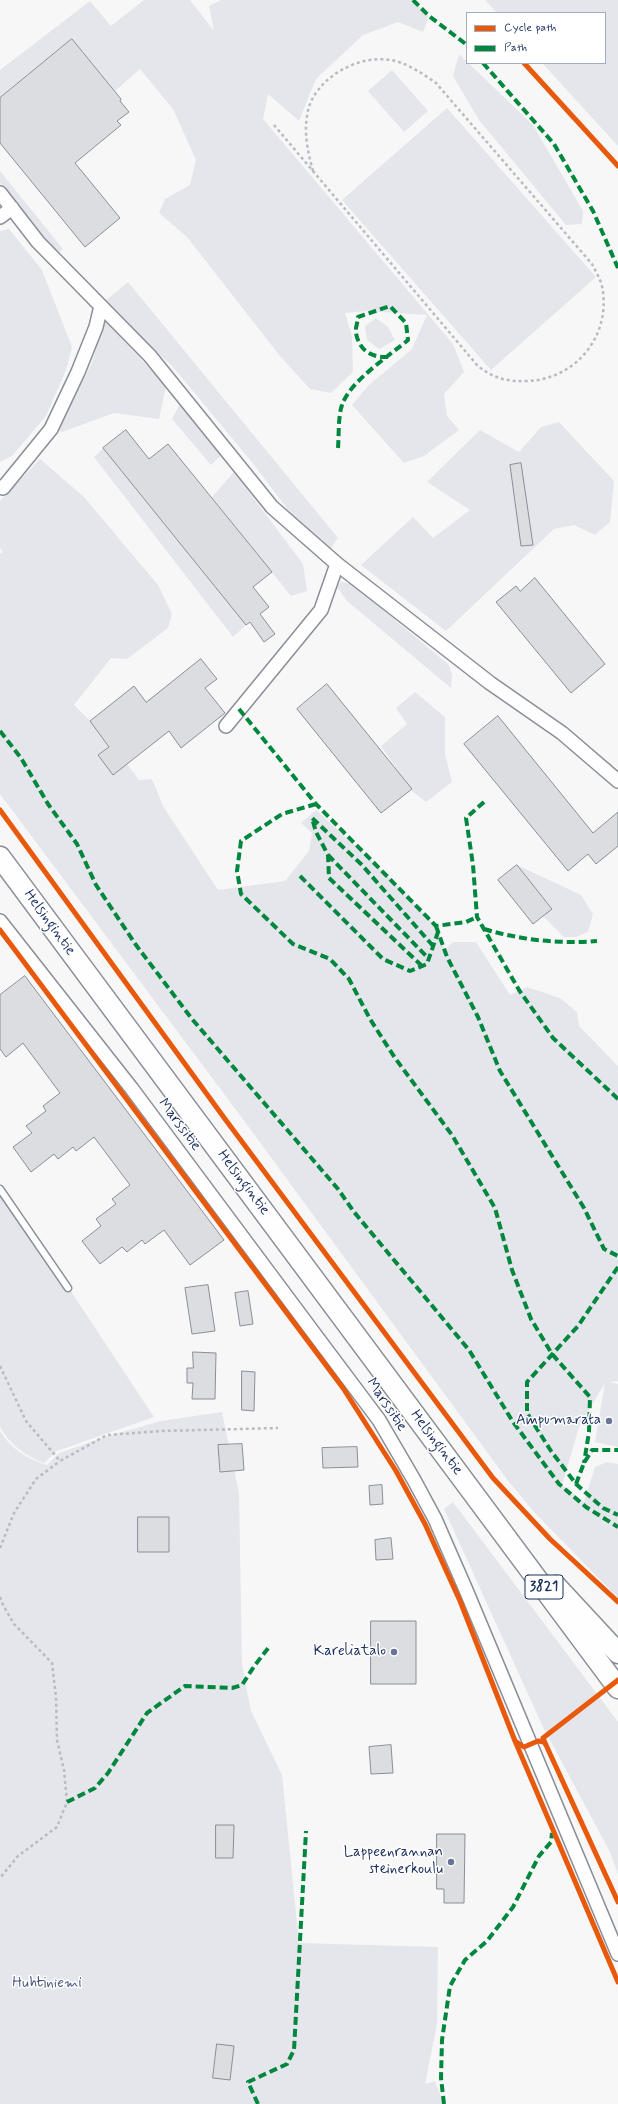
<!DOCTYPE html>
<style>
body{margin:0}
#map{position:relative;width:618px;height:2104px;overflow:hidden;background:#f7f7f8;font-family:Mynerve,sans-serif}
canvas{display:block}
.legend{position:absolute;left:466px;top:12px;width:140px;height:52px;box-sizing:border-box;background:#fff;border:1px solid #a4acbf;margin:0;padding:5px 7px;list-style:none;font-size:12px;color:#1b2f5e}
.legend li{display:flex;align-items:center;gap:8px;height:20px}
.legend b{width:20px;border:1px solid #a4acbf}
</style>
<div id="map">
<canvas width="618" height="2104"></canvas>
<ul class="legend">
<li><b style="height:5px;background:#e8590c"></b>Cycle path</li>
<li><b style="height:5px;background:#00873e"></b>Path</li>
</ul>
</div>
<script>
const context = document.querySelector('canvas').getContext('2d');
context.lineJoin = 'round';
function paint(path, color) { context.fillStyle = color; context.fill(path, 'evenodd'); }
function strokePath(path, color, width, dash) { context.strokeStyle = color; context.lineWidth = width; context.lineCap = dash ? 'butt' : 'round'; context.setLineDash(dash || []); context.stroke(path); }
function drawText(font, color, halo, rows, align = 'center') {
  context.font = font + ' Mynerve,sans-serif'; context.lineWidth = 3; context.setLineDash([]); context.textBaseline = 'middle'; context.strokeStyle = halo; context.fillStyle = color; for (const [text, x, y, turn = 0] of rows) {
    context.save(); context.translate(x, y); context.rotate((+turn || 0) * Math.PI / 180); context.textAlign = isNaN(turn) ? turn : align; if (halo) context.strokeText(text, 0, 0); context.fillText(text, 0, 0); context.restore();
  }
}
const green = new Path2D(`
 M144 0H190L214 31 209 6 221 0H413L429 16 423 32 398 22 363 35 316 79 299 121 268 94 263 119 453 344 464 372 444 394 447 416 459 430 424 456 404 463 352 405 369 385 412 349 427 315 366 311 345 313 352 336 353 372 331 393 310 389 280 356 187 237 159 213 165 199 190 185 196 160 173 109 140 69 115 91 72 39 0 98V70L90 1 111 26Z
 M485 0H618V146L542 63H605V13H497Z
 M459 54 533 125 583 211 582 224 566 225 479 120 453 76Z
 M392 70 428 111 404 132 368 91Z
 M447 108 596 277 491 370 342 200Z
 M0 171 63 249 57 254 0 183Z
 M9 229 42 270 72 347 66 370 46 416 12 456 0 462V231Z
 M128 282 338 538 331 548 292 515 255 466 173 367 104 302Z
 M376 318 388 327 395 340 379 349 367 340 365 326Z
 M104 320 166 386 159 419 114 413 62 432 55 428 72 403 92 363Z
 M183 398 226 451 211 465 172 419Z
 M559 422 614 481 610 522 595 535 574 525 554 529 446 631 361 565 413 517 433 538 470 510 427 482 480 430 519 452 541 427Z
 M103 448 246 625 233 637 94 457Z
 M40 459 84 497 158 585 172 614 168 628 127 659 111 658 74 705 90 721 109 747 98 755 127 764 139 780 152 779 163 806 218 890 285 881 309 851 312 833 301 823 316 810 381 869 436 926 445 950 453 942H476L510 995 527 987 560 998 577 1012 579 1026 618 1066V1381L609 1382 618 1384V1447L595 1442 605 1383 579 1427 562 1485 584 1502 595 1467 607 1462 618 1464V1598L535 1513 509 1482 245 1122 0 794V554L3 552 0 548V501Z
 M234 472 303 564 307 591 291 596 212 497Z
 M341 582 352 584 449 665 452 675 451 688 347 601 337 587Z
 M415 692 445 717V754L452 782 426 802 412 791 381 746 407 724 396 708Z
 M517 865 581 895 593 914 588 932 576 937H564L543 916 552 908Z
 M0 1193 70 1290 154 1417 57 1451 44 1463C26 1456 10 1445 0 1427Z
 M222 1412 239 1493 242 1665 251 1711 282 1775 299 1943 438 1947 437 2024 425 2084 435 2081 444 2104H0V1431C11 1449 27 1459 47 1465L59 1453 108 1436 161 1421Z
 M453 1502 618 1722V1874L610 1852 543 1727 444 1509Z`);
const building = new Path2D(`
 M72 39 121 99 120 101 129 112 117 121 121 125 75 163 120 218 85 247 0 143V98Z
 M126 430 149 459 168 444 272 572 253 587 269 607 260 614 275 634 264 642 250 622 246 625 103 448Z
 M521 463 533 545 521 546 510 465Z
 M535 578 605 664 571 693 496 602 516 586 520 591Z
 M201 659 217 679 205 688 225 713 181 748 169 731 113 775 98 755 109 747 90 721 134 686 146 702Z
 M327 684 412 789 381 813 297 709Z
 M498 716 593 833 618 812V846L596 864 588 854 568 871 464 744Z
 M517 865 552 909 533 924 498 880Z
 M25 976 224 1240 190 1265 164 1230 145 1244 142 1240 127 1252 122 1247 100 1264 82 1241 101 1226 96 1219 116 1204 112 1199 130 1185 94 1137 76 1151 73 1147 58 1159 54 1154 31 1172 13 1147 32 1133 26 1126 46 1111 43 1106 60 1093 23 1043 6 1057 0 1049V995Z
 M208 1285 215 1331 192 1334 185 1288Z
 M248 1291 253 1324 240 1326 235 1293Z
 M193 1352 216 1353 215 1399H192L193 1383H187V1368H193Z
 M242 1371 255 1372 254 1411 242 1410Z
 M242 1444 244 1470 220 1472 218 1445Z
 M357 1447 358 1467 323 1468 322 1448Z
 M382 1485 383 1504 370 1505 369 1486Z
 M138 1517H169V1552H138Z
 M391 1538 393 1559 376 1560 375 1540Z
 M371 1621H416V1684H371Z
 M391 1745 393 1773 371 1774 369 1747Z
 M216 1825H234L233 1858H216Z
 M437 1834H465L464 1903H444V1889H437Z
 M217 2044 234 2046 230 2080 213 2078Z`);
const path = new Path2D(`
 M274 125 477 365C492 378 507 382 528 381 574 379 609 339 603 292 602 281 596 272 592 264L436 83C423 74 406 62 390 60 356 54 311 81 307 116 304 135 308 153 313 171
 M0 1366 26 1421 60 1461 107 1435 162 1431 278 1428
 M0 1548 14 1513 36 1479 60 1461
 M0 1597 3 1605 14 1624 52 1663 56 1697 57 1740 64 1770 67 1802 57 1827 18 1856 0 1878`);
const service = new Path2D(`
 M0 1189 68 1288`);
const minor = new Path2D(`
 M0 193 38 242 150 356 272 507 337 564 490 683 562 733 618 781
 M0 217 12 208
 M0 487 3 488 51 429 78 372 96 327 101 306
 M226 726 321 610 337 564
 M0 921 132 1089 316 1336 379 1420 414 1480 435 1519 466 1590 618 1954`);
const primary = new Path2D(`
 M0 857 618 1688
 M556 1586 618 1653`);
const quiet = new Path2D(`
 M413 0 429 16 467 45
 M483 63 554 144 593 211 618 268
 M338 448C339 436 338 416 342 405 350 381 389 356 408 340L406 323 390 306 358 317C358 322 355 328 356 333 359 350 371 358 388 357
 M239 709 316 804 436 926 466 922 477 917
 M0 731 21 758 48 804 77 844 96 885 136 945 192 1019 338 1189 354 1212 469 1350 513 1422 559 1484 586 1507 618 1527
 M484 802 466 818 473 865 477 917 519 990 553 1038 618 1099
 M316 804 282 814 241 841 237 871 241 894 293 944 330 959 349 979 370 1019 395 1058 452 1135 495 1208 512 1270 531 1319 552 1354 590 1397 589 1432 584 1463
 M328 855 429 959
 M300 876 383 959 410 971 427 964 438 932
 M436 926 447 957 478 1017 500 1071 584 1208 604 1249 618 1256
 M484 929C521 940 558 944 597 941
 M422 966 329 878 328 855 316 832 312 818 361 864 434 947
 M618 1267 578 1326 527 1382V1413L551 1451 576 1484 603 1508 618 1515
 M576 1484 584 1463 592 1450H618
 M67 1802 95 1788 108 1773 147 1713 185 1686 232 1688 242 1685 255 1665 269 1647
 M258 2104 248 2082 287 2064 294 2050 306 1831
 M444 2104 441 2078 442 2040 450 1986 465 1960 487 1941 513 1907 539 1856 551 1842 552 1833`);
const cycleway = new Path2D(`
 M524 63 618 166
 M0 810 225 1119 493 1478 550 1539 618 1602
 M0 930 343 1388 396 1471 425 1524 460 1601 515 1741 618 1982
 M515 1741 524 1747 538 1741 544 1742 546 1745 618 1902
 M546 1745 543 1738 618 1680`);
const markers = [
 [609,1421,4,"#687594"],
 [394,1652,4,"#687594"],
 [451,1862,4,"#687594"]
];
const shields = [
 [544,1587,38]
];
const shieldNames = [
 ["3821",544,1587]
];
const streetNames = [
 ["Helsingintie",49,923,54],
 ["Marssitie",179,1125,53],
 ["Helsingintie",243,1183,53],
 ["Marssitie",386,1405,56],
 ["Helsingintie",436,1443,53]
];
const poiNames = [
 ["Ampumarata",601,1421],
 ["Kareliatalo",386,1652],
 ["Lappeenrannan",443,1853],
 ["steinerkoulu",443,1870]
];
const parkNames = [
 ["Huhtiniemi",47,1984]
];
paint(green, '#e5e6ec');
paint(building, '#dcdde0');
strokePath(building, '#8a8e97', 1);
strokePath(service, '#8a8e97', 9);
strokePath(minor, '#8a8e97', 16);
strokePath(primary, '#8a8e97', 23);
strokePath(path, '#b8bbc0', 2.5, [3, 3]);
strokePath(service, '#fefefe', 6);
strokePath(minor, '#fefefe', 13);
strokePath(primary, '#fefefe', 20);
strokePath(quiet, '#00873e', 4, [8, 4]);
strokePath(cycleway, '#e8590c', 5);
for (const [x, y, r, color] of markers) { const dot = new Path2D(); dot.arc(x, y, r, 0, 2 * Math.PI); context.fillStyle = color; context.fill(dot); strokePath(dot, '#fff', 1.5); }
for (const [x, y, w] of shields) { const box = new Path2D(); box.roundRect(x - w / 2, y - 12, w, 24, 3); context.fillStyle = '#fff'; context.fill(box); strokePath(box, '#1b2f5e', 1); }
drawText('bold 14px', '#1b2f5e', null, shieldNames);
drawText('15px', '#1b2f5e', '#fff', streetNames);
drawText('15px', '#1b2f5e', '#fff', poiNames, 'right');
drawText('15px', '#4a5a7f', '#fff', parkNames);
</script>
